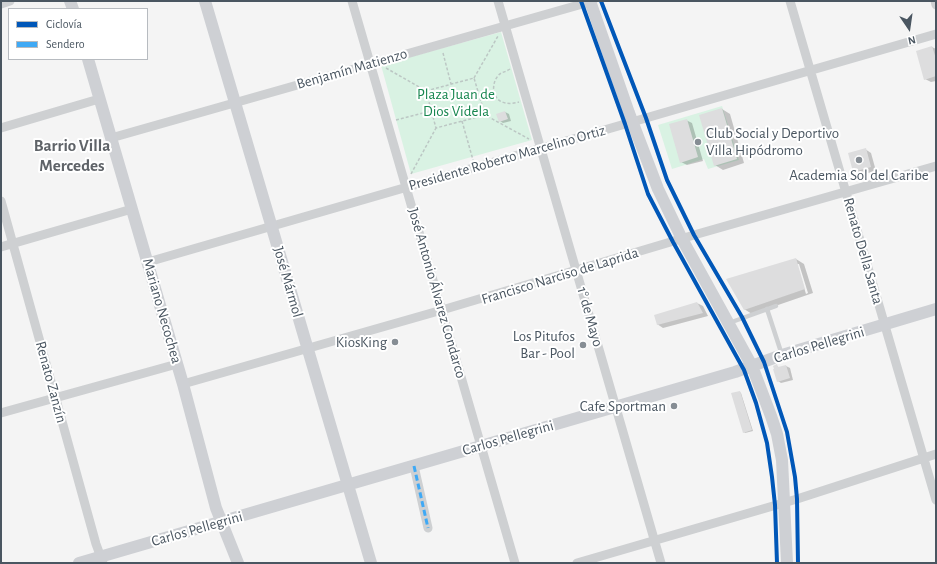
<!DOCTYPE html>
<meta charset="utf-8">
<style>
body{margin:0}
#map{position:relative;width:937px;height:564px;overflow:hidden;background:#f4f4f4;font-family:"Alegreya Sans",sans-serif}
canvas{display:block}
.frame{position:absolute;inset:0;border:2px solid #4a5661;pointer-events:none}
.legend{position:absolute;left:8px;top:8px;width:140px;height:52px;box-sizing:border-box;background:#fff;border:1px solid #b7bbc0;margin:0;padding:5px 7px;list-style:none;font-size:12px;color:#4a5661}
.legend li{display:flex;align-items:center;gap:8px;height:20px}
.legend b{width:20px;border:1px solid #b7bbc0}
.north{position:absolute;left:889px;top:8px;width:40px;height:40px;-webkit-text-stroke:3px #fff;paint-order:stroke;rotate:167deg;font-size:11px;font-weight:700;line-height:16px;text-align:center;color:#4a5661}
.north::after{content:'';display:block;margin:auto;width:14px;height:18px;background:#4a5661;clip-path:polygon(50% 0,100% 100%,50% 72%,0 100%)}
</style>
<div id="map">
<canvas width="937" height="564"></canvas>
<div class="frame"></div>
<ul class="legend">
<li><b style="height:5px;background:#0057b8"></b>Ciclovía</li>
<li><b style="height:5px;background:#3fa9f5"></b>Sendero</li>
</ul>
<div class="north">N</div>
</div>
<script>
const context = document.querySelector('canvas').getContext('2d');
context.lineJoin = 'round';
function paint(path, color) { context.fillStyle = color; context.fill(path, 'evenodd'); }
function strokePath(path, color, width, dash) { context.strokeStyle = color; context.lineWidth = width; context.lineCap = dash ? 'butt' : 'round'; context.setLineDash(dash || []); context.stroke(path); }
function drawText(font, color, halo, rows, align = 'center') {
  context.font = font + ' "Alegreya Sans",sans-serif'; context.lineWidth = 4; context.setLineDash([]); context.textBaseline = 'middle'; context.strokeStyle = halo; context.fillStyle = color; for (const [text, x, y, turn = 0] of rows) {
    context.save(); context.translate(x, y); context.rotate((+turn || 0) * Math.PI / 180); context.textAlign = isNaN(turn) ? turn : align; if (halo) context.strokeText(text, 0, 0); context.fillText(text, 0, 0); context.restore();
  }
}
const green = new Path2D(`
 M501 32 532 140 411 174 381 65Z
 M722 106 739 160 708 169 704 159 672 169 658 125Z`);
const shadow = new Path2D(`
 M932 47 936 49V81L931 82 925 79Z
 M722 109 730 114 744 163 723 170 715 165Z
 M505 112 509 114 511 121 503 123 500 121Z
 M686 120 692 123 703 161 687 165 681 162Z
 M865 149 871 153 876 171 860 175 854 171Z
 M796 259 804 264 813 293 752 314 744 309ZM797 264H799L808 293 806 294Z
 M697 303 703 306 708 316 663 328 657 324Z
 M777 366 780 368 786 366 790 368 793 380 781 383 778 381Z
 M740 392 741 393 753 431 745 433 744 432Z`);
const building = new Path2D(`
 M932 46 936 59V76L924 80 916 51Z
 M722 108 737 159 714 166 699 115Z
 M505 111 508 119 499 122 496 114Z
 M687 119 698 157 680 163 669 124Z
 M866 148 871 167 853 172 848 153Z
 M796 258 805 289 744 310 726 279Z
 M697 302 703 313 657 325 654 315Z
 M777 364 778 367 786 365 790 378 777 382 773 369H774L773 366Z
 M740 391 752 430 743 433 731 393Z`);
const path = new Path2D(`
 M443 53 451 84
 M386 68 426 91
 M510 69C507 71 504 72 501 73 490 81 491 101 506 103 510 104 515 103 519 102
 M474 78 498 36
 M480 97 493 93
 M485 115 474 78 426 91 436 128 485 115 529 139
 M396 120 431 111
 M462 121 473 160
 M411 174 436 128`);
const lane = new Path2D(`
 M767 309 782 355
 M729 323 776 306`);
const street = new Path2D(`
 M352 1 515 563
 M498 1 661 563
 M790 1 936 500
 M935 1 936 5
 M1 4 10 1
 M1 128 99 99
 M111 138 593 1
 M1 201 96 544 103 563
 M1 247 132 209
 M148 262 936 34
 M183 384 442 310 694 235 936 166
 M1 413 177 364
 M414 466 428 528
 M577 563 797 499 936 454`);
const secondary = new Path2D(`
 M70 1 73 9
 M205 1 371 563
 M590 1 629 113 658 189 682 239 752 366 771 416 777 434 782 460 787 563
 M88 59 183 384 216 508 238 563
 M79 563 735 372 782 355 936 309`);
const quiet = new Path2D(`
 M414 466 428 528`);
const cycleway = new Path2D(`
 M581 1 625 124 648 194 673 242 744 370 756 403 767 443 772 477 775 505 777 563
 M601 1 646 118 667 180 694 235 742 317 764 362 787 432 795 477 797 499 798 563`);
const markers = [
 [698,142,4,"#868d94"],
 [859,160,4,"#868d94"],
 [395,342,4,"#868d94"],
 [583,345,4,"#868d94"],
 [674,406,4,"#868d94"]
];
const streetNames = [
 ["Benjamín Matienzo",352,69,-16],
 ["Presidente Roberto Marcelino Ortiz",507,158,-16],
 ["Renato Della Santa",863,251,74],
 ["Francisco Narciso de Laprida",560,276,-17],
 ["José Mármol",288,282,74],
 ["José Antonio Álvarez Condarco",437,293,74],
 ["Mariano Necochea",162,311,74],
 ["1° de Mayo",590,317,74],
 ["Carlos Pellegrini",819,345,-17],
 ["Renato Zanzín",51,382,75],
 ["Carlos Pellegrini",508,438,-16],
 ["Carlos Pellegrini",197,529,-16]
];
const parkNames = [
 ["Plaza Juan de",456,94],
 ["Dios Videla",456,111]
];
const poiNames = [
 ["Club Social y Deportivo",706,133,"left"],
 ["Villa Hipódromo",706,150,"left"],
 ["Academia Sol del Caribe",859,175,"center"],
 ["Los Pitufos",575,336],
 ["Bar - Pool",575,353],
 ["KiosKing",387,342],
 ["Cafe Sportman",666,406]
];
const quarterNames = [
 ["Barrio Villa",72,146],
 ["Mercedes",72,166]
];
paint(green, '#d9f2e3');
paint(shadow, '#0003');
paint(building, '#ddddde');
strokePath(path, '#bcc7c4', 1.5, [3, 2]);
strokePath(lane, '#ced0d2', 4.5);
strokePath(street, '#ced0d2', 9);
strokePath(secondary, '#ced0d4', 12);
strokePath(quiet, '#3fa9f5', 3, [6, 3]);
strokePath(cycleway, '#0057b8', 4);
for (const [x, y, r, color] of markers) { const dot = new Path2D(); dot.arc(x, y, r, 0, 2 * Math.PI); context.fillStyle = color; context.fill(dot); strokePath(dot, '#fff', 1.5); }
drawText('15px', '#4a5661', '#fff', streetNames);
drawText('15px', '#17864f', '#fff', parkNames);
drawText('15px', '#4a5661', '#fff', poiNames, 'right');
drawText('bold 17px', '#5f6368', '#fff', quarterNames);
</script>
